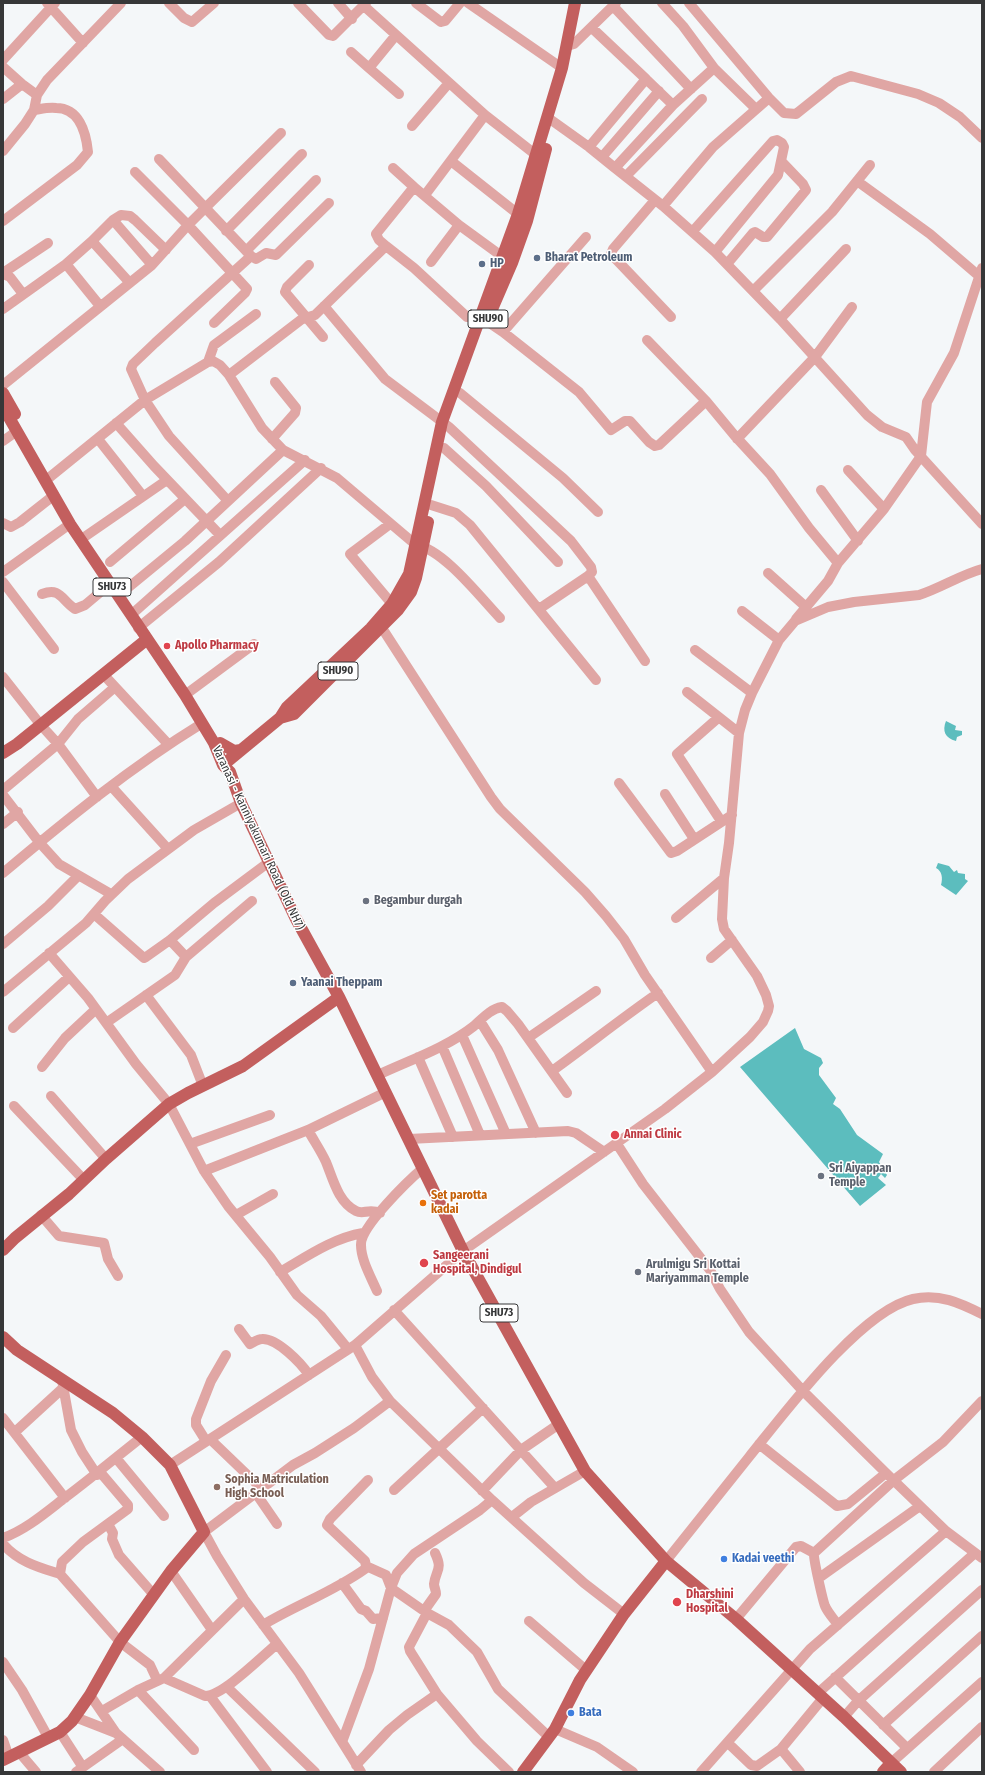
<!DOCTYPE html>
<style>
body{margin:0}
#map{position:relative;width:985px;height:1775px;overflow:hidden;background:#f4f7f9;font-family:"Fira Sans Condensed",sans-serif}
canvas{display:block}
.frame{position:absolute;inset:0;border:4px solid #363738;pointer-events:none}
</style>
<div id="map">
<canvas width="985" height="1775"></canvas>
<div class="frame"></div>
</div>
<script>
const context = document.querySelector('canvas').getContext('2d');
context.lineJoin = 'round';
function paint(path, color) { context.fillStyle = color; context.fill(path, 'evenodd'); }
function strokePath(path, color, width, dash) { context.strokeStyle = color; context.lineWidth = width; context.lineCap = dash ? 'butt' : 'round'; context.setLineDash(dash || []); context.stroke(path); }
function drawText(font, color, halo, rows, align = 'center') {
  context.font = font + ' "Fira Sans Condensed",sans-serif'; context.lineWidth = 3; context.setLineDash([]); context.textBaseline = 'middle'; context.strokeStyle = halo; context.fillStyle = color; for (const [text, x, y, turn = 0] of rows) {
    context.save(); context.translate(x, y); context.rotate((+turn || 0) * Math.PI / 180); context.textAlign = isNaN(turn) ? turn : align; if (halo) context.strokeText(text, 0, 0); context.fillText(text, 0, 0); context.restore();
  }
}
const water = new Path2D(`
 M946 721 956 726 955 730 962 731V735L957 737 956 741C945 738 942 731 946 721Z
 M938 863 949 866 954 872 957 870 958 873 965 874V879L968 881 956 895 941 885C943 878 942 871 936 868Z
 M795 1028 804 1049 821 1058 823 1063 819 1068V1075L836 1098 833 1104 840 1109 857 1135 883 1154 879 1162 887 1175 885 1178 881 1174 878 1178 886 1185 860 1206 740 1067Z`);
const minor = new Path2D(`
 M47 3 83 43
 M169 3 184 18 192 22 214 3
 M298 3 329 35 333 36 366 3
 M338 3 352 19
 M416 3 441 22 445 21 460 3
 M468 3 562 68
 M662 3 683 26 714 68 673 105 615 168 663 206 713 147 769 98
 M689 3 769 98 784 113 796 114 836 82 851 76 918 94 939 103 960 117 982 138
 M364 6 485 115 425 195
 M613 6 691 89
 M592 28 646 79 589 147 615 168
 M396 35 369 68 399 94
 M567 46 574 44 616 3
 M351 52 369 68
 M3 60 55 3
 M3 67 22 84 37 95
 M714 68 756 109
 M646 79 673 105
 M3 99 22 84
 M485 115 540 158
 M547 117 589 147
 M412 126 448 84
 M3 151 25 124 34 110 37 95 47 80 121 3
 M602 157 659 91
 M159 159 251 256 155 343 133 364 131 369 145 400 169 436 228 501
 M451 161 523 218
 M393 168 414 187
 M135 172 188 225 247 289 245 293 214 323
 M626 176 702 99
 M857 181 930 234 979 276
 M655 200 613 249 611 254 671 317
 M663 206 715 252 780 319 867 415 882 427 906 437 915 450 982 524
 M113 220 121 215 130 216 135 220 166 250
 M3 221 77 165 88 152C86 132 79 108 56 108 49 107 41 109 34 110
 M226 231 302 154
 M693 231 773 141 777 140 782 143 784 147 778 175 715 252
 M92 241 113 220 152 265
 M386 246 414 268 467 317
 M246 251 316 180
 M251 256 256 259 266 253 276 255 329 203
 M431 262 459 225
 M727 264 753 233 755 232 763 237H767L806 190 803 184 781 161
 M309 265 287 287 285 292 323 337
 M3 273 48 243
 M3 274 10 277 23 294
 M753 291 832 212 870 165
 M100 306 66 264 92 241 129 282
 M324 306 385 379 449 427 509 483 571 541 591 567 592 572 588 576 539 609
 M3 309 66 264
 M481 317 503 332 579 392 611 430 625 421H630L649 442 655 446 659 445 706 401
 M780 319 846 249
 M503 332 586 237
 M647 340 706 401 735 436 770 474 809 528 838 563
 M208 362 214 345 256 314
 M229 375 302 319 315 315 386 246 379 240 376 234 414 187 459 225 507 260
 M3 385 152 265 188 225 281 133
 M460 393 563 478 598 512
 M116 423 154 466 220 535
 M98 439 143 496
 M272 439 295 413 296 408 275 382
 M737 439 815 357 852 307
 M3 441 17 431
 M444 448 486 486 558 562
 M848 470 884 509
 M45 481 145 400 208 362 213 361 220 365 229 375 262 428 283 450 337 478 416 545C443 549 480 597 500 618
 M821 490 858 541
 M431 505 456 513 470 525 596 680
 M3 523 11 527 20 522 53 496
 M390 524 350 554 392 604
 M80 540 167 480
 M110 562 185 499
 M3 572 70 524
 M768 573 806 607
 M588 576 645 661
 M3 582 54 649
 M42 594C61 587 61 600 75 609L85 605 110 584
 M118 596 185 541 283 450
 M742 611 779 640
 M131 615 305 460
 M796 619 828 581 838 563 884 509 921 456 927 402 954 353 982 268
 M138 628 219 562 321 468
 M382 628 491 797 500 809 585 892 606 916 624 939 645 975 712 1072
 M695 650 752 693
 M103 674 168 744
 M3 677 40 724 58 744 97 797
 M687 692 739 733
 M185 695 254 644
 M718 718 677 754 721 821
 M619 783 671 853 677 851 732 815
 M111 786 168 849
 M3 790 58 744 78 719 115 687
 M665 794 694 839
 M3 795 39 842 59 864 111 894
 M3 824 18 812
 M3 873C66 820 131 767 201 724
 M94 914 144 958 146 957 170 940 214 903 269 862
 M676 918 724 878
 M170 940 186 957
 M3 944 48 906 78 876
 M49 953 88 998 136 1064 169 1104 204 1171 228 1206 270 1257 297 1295 321 1316 348 1349
 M711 958 732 940
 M3 992 86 923 105 901 128 879 194 830 241 803
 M146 995 191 1055 203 1086
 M480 1021 498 1050 536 1133
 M106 1023 175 975 186 957 252 901
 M13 1028 69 977
 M462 1035 506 1134
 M528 1038 596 991
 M442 1046 480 1135
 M418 1057 453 1137
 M42 1067 65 1038 96 1009
 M552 1071C588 1045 622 1018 658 993
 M378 1075C410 1060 446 1048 474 1026 482 1019 490 1009 502 1007L507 1011 518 1024 567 1093
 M51 1096 106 1159
 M14 1106 84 1180
 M308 1130C314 1141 321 1151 326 1162 333 1179 338 1202 356 1211 364 1215 368 1208 380 1213
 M409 1139 568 1131 576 1133 604 1152
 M190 1144 270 1115
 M617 1144 643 1184 710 1270 720 1289 749 1332 803 1391 886 1473 946 1531 982 1558
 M204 1171 308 1130 386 1092
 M41 1215 59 1236 104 1243 108 1259 118 1276
 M236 1215 273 1194
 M280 1272C306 1257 333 1238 363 1233
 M377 1291C371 1277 361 1260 361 1245 360 1227 409 1180 423 1168
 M394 1310 555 1488
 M239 1329 250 1344C254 1342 258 1339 262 1339 277 1338 301 1363 309 1375
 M355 1345 372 1377 390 1401 492 1500 584 1583 624 1614
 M62 1380 71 1430 82 1452 97 1475
 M3 1418 65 1498
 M15 1432 63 1388
 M210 1439 261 1488
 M206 1441 196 1425V1419L211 1381 226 1355
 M759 1444 837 1506 848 1504 886 1473
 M116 1458 164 1516
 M170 1465 355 1345 463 1251 665 1109 712 1072 750 1037 763 1022 768 1011 769 1006 766 995 757 976 724 929 722 919 724 878 729 843 739 733 745 710 752 693 779 640 795 621 828 607 854 602 919 595C941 588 960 575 982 569
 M100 1472 128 1505V1509L83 1542 62 1562 60 1574 120 1642 150 1665 157 1680
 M394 1490 483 1408
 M482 1491 521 1450 559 1424
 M255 1492 277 1524
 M512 1517 531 1502 585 1471
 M108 1524 113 1533 112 1539 119 1555 154 1595
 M3 1538C25 1530 44 1514 62 1500 89 1480 115 1458 142 1437
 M3 1544C19 1562 38 1567 60 1574
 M666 1561C694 1526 721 1492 749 1457 784 1414 860 1311 913 1299 939 1293 960 1303 982 1314
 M366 1566 386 1575 391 1588 427 1613 449 1625 477 1652 498 1689 549 1737
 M171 1571 212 1630
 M819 1578 920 1506
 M342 1583 361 1609 366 1611 373 1619 383 1618
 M424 1611 436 1594C436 1590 434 1587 434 1584 436 1569 443 1570 435 1553
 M427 1613 409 1647 410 1651 437 1694
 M736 1619 796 1547 801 1546 814 1553
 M529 1621 586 1670
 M263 1625C296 1605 333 1592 365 1569L366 1566 365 1561 327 1525 330 1519 368 1480
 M838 1625C834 1619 828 1613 825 1606 823 1601 813 1558 814 1553L894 1480 943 1442 982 1401
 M3 1662 22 1690 48 1737
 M835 1677 907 1748
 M164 1678 244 1599
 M227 1687 315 1772
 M138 1690 194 1750
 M818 1693 975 1553
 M90 1695 116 1733 160 1772
 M210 1696 267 1772
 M102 1711 138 1690 164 1678 205 1696C223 1696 262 1656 277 1644
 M75 1717 116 1733
 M844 1717 858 1701 982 1590
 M883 1725 982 1636
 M555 1729 597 1747 633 1772
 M60 1732 82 1766
 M3 1740 9 1757
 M342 1742 369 1669 391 1588 397 1573 414 1554 480 1510 492 1500
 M728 1743 751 1765 757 1766 781 1749 823 1698
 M781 1749 800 1772
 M19 1752 36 1772
 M891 1763 982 1682
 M356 1765 389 1730 407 1715 437 1694 477 1741 509 1772
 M76 1772 123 1739
 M361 1772 299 1673 244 1599 217 1556 204 1532 293 1465 315 1453 354 1428 390 1401
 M701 1772 810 1649 946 1531
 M934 1772 982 1727`);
const major = new Path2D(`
 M487 321 512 263 527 221 546 149
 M3 393 15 414
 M3 407 70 524 185 695 214 743 223 765 230 772 241 803 295 917 339 997 463 1251 585 1471 666 1561 736 1619 844 1717 901 1772
 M280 718 294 714 398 610 411 592 416 578 428 522
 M220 743 234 751 241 750
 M3 753 17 744 146 640
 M223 765 280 718 287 707 371 628 392 604 409 574 442 422 518 214 562 68 575 3
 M3 1250 15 1238 69 1194 106 1159 169 1104 188 1093 243 1066 339 997
 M3 1337 17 1350 113 1413 142 1437 170 1465 204 1532 171 1571 120 1642 90 1695 72 1721 60 1732 3 1760
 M523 1772 555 1729 580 1680 624 1614 666 1561
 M883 1772 891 1763`);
const markers = [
 [537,258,4,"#5c6f8a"],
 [482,264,4,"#5c6f8a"],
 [167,646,4,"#e0444e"],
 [366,901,4,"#6b7280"],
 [293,983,4,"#5c6f8a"],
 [615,1135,5,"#e0444e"],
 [821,1176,4,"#6b7280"],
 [423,1203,4,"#e8710a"],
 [424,1263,5,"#e0444e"],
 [638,1272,4,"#6b7280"],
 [217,1487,4,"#8d6e63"],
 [724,1559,4,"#3f7fe0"],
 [677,1602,5,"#e0444e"],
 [571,1713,4,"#3f7fe0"]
];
const shields = [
 [488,319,40],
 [112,587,38],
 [338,671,40],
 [499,1313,38]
];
const shieldNames = [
 ["SHU90",488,319],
 ["SHU73",112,587],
 ["SHU90",338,671],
 ["SHU73",499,1313]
];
const serviceNames = [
 ["Bharat Petroleum",545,258],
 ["HP",490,264],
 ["Yaanai Theppam",301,983]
];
const healthNames = [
 ["Apollo Pharmacy",175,646],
 ["Annai Clinic",624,1135],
 ["Sangeerani",433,1256],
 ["Hospital, Dindigul",433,1270],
 ["Dharshini",686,1595],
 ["Hospital",686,1609]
];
const streetNames = [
 ["Varanasi - Kanniyakumari Road (Old NH7)",258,838,65]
];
const worshipNames = [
 ["Begambur durgah",374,901],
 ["Sri Aiyappan",829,1169],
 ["Temple",829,1183],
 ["Arulmigu Sri Kottai",646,1265],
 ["Mariyamman Temple",646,1279]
];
const foodNames = [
 ["Set parotta",431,1196],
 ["kadai",431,1210]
];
const educationNames = [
 ["Sophia Matriculation",225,1480],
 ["High School",225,1494]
];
const shopNames = [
 ["Kadai veethi",732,1559],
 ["Bata",579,1713]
];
paint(water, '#5cbdbe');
strokePath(minor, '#e0a6a4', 10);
strokePath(major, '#c35f5e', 12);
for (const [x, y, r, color] of markers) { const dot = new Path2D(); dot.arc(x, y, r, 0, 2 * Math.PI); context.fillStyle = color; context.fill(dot); strokePath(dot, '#fff', 1.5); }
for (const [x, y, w] of shields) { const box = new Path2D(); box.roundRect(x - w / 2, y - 9, w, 18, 3); context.fillStyle = '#fff'; context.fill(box); strokePath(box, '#363738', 1); }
drawText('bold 11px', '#363738', null, shieldNames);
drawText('bold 12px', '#4e5e75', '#fff', serviceNames, 'left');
drawText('bold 12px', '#be3a42', '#fff', healthNames, 'left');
drawText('12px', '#363738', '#fff', streetNames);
drawText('bold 12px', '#5b616d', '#fff', worshipNames, 'left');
drawText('bold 12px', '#c56008', '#fff', foodNames, 'left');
drawText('bold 12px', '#785e54', '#fff', educationNames, 'left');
drawText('bold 12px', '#366cbe', '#fff', shopNames, 'left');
</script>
